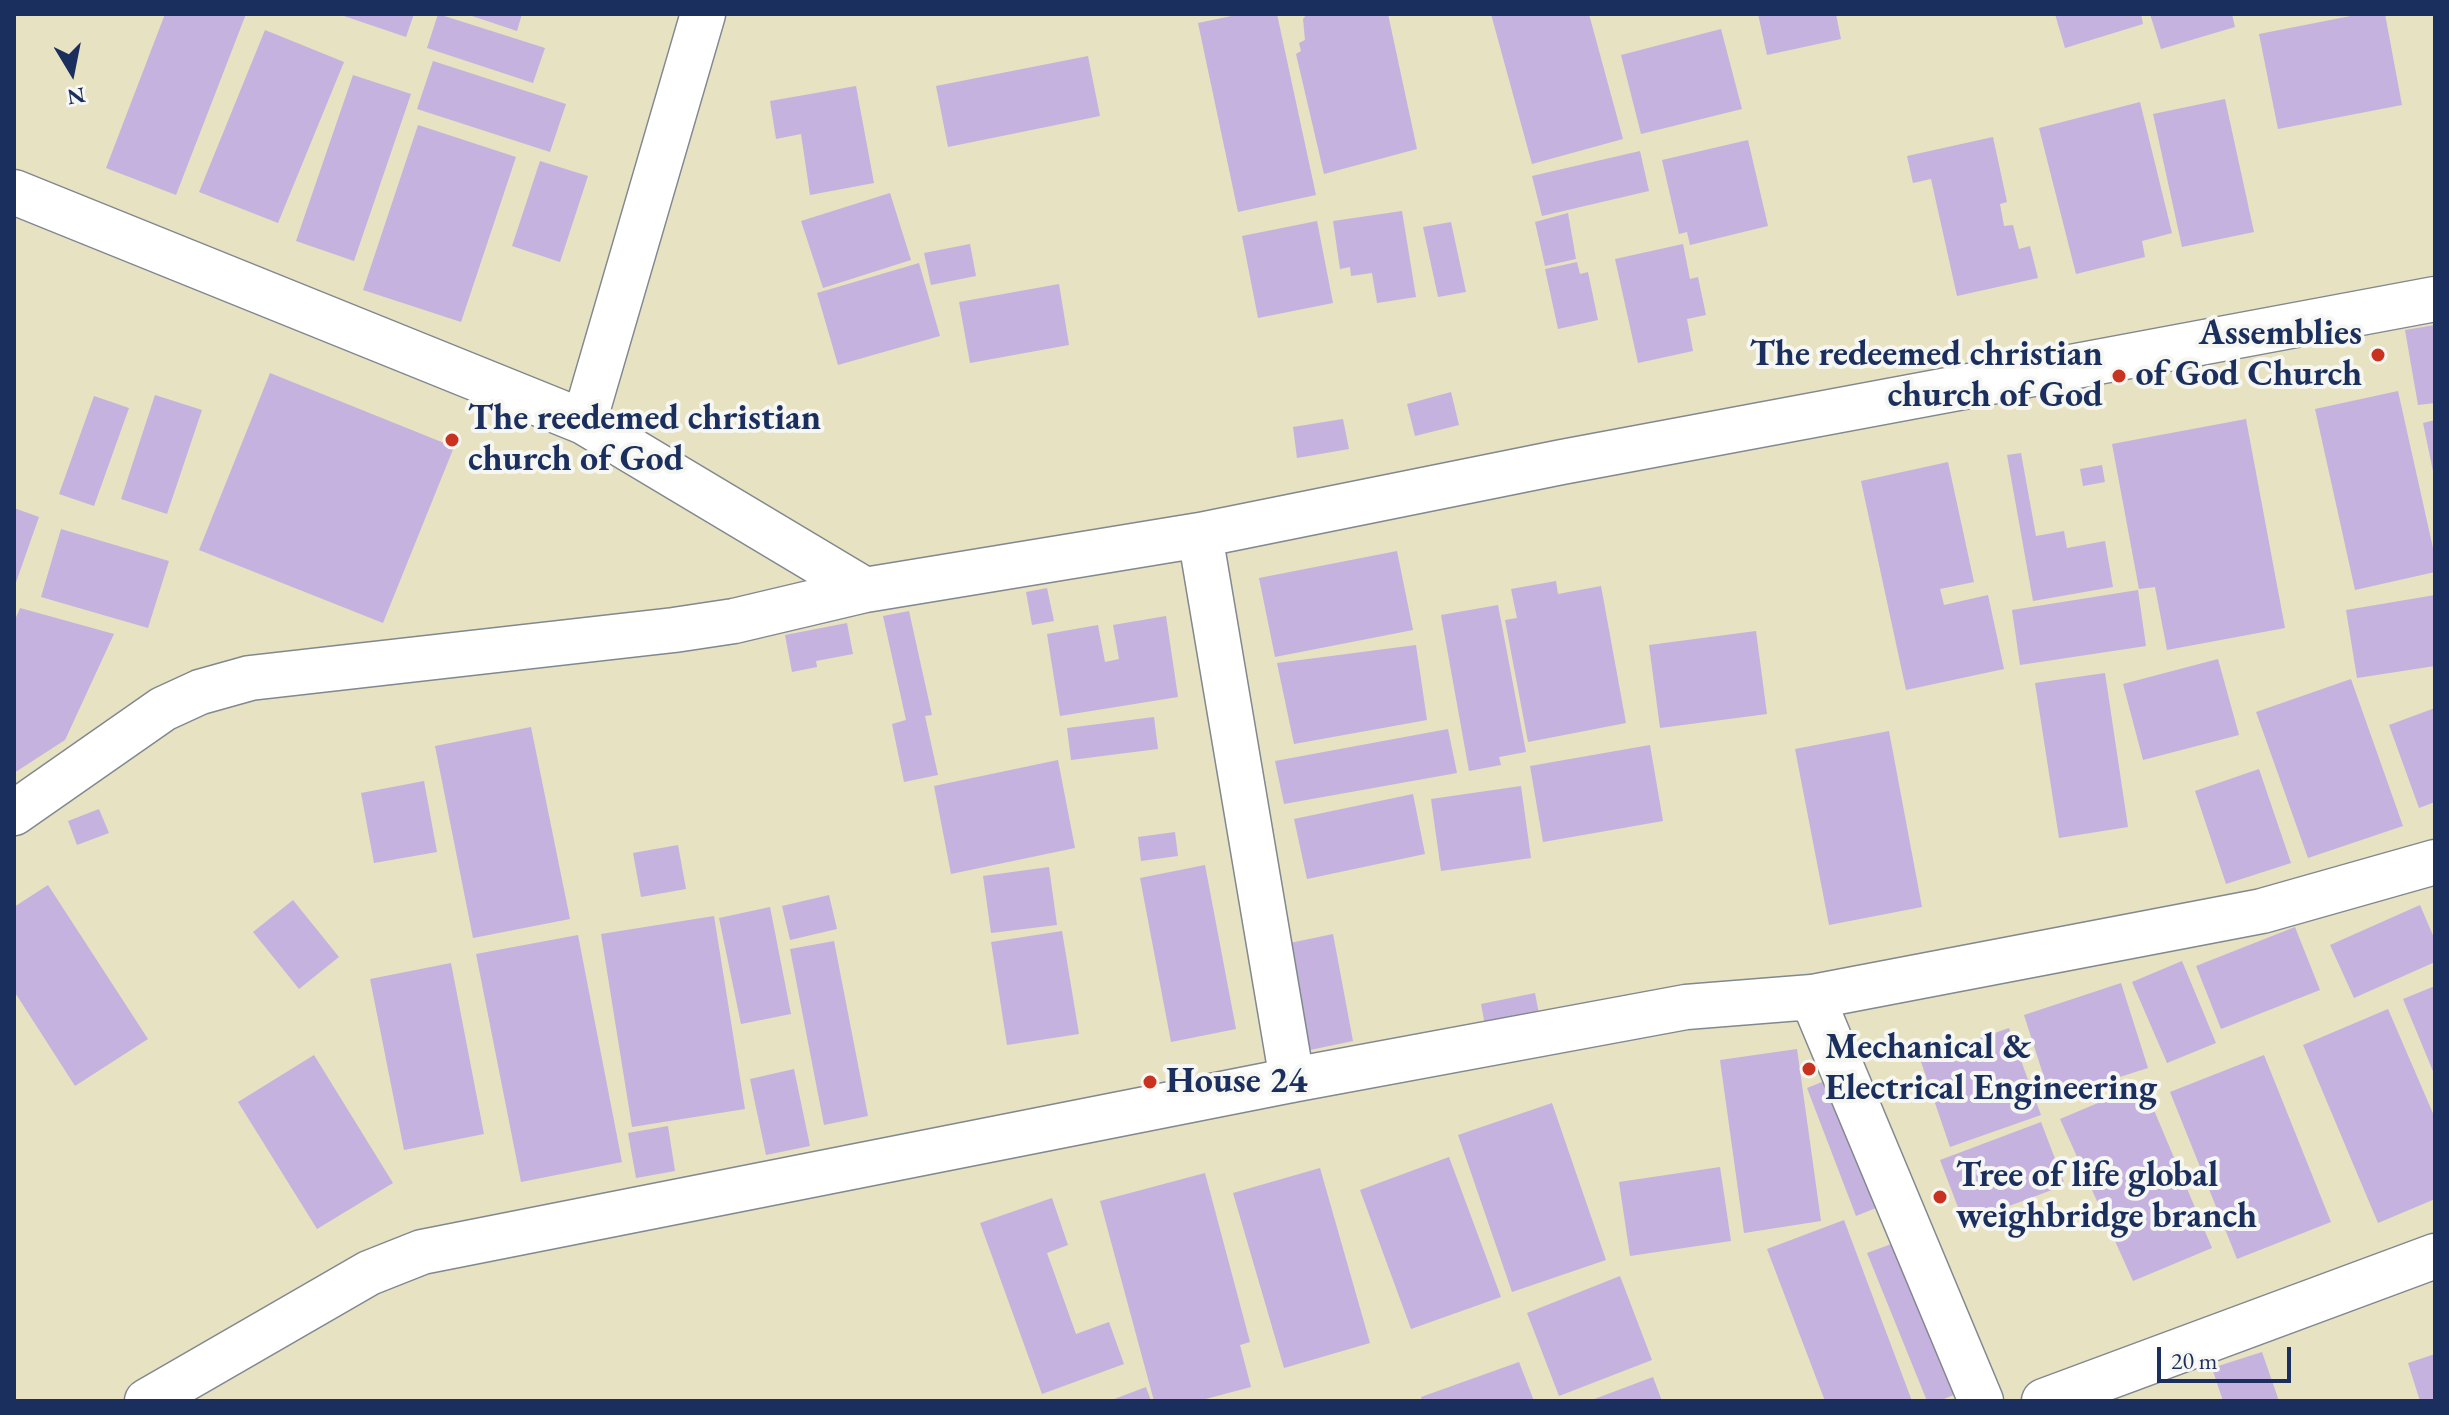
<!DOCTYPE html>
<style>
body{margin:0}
#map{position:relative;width:2449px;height:1415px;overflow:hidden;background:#e7e2c1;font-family:"EB Garamond",serif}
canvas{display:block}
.frame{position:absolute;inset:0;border:16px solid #1b2f5e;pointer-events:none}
.north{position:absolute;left:32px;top:32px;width:80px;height:80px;-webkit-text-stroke:6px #f6f6f2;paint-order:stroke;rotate:170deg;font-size:22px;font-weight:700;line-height:32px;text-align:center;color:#1b2f5e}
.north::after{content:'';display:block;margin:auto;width:28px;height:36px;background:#1b2f5e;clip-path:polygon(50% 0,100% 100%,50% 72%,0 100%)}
.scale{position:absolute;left:2157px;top:1347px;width:134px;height:36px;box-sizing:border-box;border:4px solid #1b2f5e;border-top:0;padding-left:10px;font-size:24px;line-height:28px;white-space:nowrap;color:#1b2f5e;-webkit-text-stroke:6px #f6f6f2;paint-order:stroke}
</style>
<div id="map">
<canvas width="2449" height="1415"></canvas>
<div class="frame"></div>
<div class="north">N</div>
<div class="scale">20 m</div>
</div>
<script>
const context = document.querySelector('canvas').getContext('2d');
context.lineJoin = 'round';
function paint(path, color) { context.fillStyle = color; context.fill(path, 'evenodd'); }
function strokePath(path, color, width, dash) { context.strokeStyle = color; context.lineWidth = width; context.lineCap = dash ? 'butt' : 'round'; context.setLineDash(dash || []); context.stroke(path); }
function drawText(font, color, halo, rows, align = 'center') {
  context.font = font + ' "EB Garamond",serif'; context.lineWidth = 8; context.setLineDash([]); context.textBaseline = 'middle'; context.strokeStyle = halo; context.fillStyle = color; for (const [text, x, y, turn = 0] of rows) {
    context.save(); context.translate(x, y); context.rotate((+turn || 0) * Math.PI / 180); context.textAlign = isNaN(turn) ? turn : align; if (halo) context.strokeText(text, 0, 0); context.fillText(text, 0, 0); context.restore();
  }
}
const building = new Path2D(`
 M165 14H246L176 195 106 168Z
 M338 14H414L406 37Z
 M438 14 545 48 533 83 427 48Z
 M466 14H522L517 31Z
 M1241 14H1277L1316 195 1238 212 1198 23Z
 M1307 14H1388L1417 149 1324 174 1296 54 1301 51 1299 43 1305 40 1303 19Z
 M1491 14H1589L1623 139 1532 164Z
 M1758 14H1836L1841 39 1767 55Z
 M2055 14H2141L2143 24 2065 48Z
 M2150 14H2232L2235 27 2161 49Z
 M2361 14H2385L2402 105 2278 129 2259 34Z
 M1721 29 1742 109 1641 134 1621 55Z
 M265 30 344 62 278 223 199 192Z
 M1088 56 1100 116 948 147 936 86Z
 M433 61 566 104 550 152 417 109Z
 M353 75 411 94 354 261 296 241Z
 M856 86 874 183 810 195 801 134 776 139 770 101Z
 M2225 99 2254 232 2182 247 2153 114Z
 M2140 102 2172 233 2142 241 2145 257 2076 274 2039 128Z
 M418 125 516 157 461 322 363 290Z
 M1993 137 2007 202 2000 204 2004 226 2013 225 2019 249 2030 246 2038 278 1957 296 1931 179 1913 183 1907 156Z
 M1748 140 1768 226 1690 245 1687 232 1679 234 1662 160Z
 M1640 151 1649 191 1542 216 1532 176Z
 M540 161 588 176 560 262 512 246Z
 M890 193 911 260 823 288 801 221Z
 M1402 211 1416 297 1377 303 1372 273 1351 276 1350 267 1340 269 1333 221Z
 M1568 213 1576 259 1545 266 1535 222Z
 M1317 221 1333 303 1258 318 1242 236Z
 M1451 222 1466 292 1438 297 1423 227Z
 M970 244 976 276 931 285 924 253Z
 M1683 244 1690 279 1698 277 1706 315 1687 319 1693 351 1638 363 1615 259Z
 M1577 262 1580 274 1588 272 1598 320 1558 329 1545 269Z
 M919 263 940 336 838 365 817 293Z
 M1059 284 1069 345 970 363 959 302Z
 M2435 325V403L2418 405 2405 330Z
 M270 373 454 447 383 623 199 550Z
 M2398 391 2435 557V572L2355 590 2315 409Z
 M1451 392 1459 425 1415 436 1407 404Z
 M155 395 202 410 167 514 121 499Z
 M94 396 129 408 94 506 59 494Z
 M1343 419 1349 449 1297 458 1293 427Z
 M2246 419 2285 628 2167 650 2155 587 2139 589 2112 444Z
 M2435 420V476H2434L2423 423Z
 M2021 453 2036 536 2064 531 2067 548 2105 541 2113 587 2033 601 2007 455Z
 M1948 462 1974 582 1940 589 1944 605 1988 595 2004 669 1906 690 1861 481Z
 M2102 465 2105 482 2083 486 2080 469Z
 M14 508 39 517 14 588Z
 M61 529 169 561 148 628 41 597Z
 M1397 551 1413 630 1275 657 1259 578Z
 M1556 581 1558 594 1601 586 1626 723 1528 742 1505 620 1517 618 1511 589Z
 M1047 588 1054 621 1032 625 1026 592Z
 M2138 590 2146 646 2020 665 2012 610Z
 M2435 595V666L2357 678 2346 610Z
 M1498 605 1526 752 1499 757 1501 765 1469 771 1441 615Z
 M20 608 114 634 65 740 14 773V622Z
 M909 611 932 715 925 716 938 775 904 782 892 724 906 720 883 616Z
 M1166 616 1178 697 1060 716 1047 634 1098 625 1105 662 1119 659 1113 625Z
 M847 623 853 654 816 661 817 667 792 672 785 635Z
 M1756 631 1767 714 1660 728 1649 645Z
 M1416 645 1427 720 1294 744 1277 663Z
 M2218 659 2239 735 2143 760 2123 684Z
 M2105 673 2128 827 2059 838 2035 683Z
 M2351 679 2403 826 2308 858 2256 712Z
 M2435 708V802L2419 808 2389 725Z
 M1154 717 1158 749 1071 760 1067 728Z
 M531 727 570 919 473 938 435 746Z
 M1448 729 1457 773 1284 804 1275 761Z
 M1889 731 1922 907 1829 925 1795 749Z
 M1650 745 1663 821 1543 842 1530 766Z
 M1058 760 1075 848 951 874 934 786Z
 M2259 769 2291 863 2226 884 2195 791Z
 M424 781 437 852 374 863 361 793Z
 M1521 786 1531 858 1441 871 1431 799Z
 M1413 794 1425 854 1307 879 1294 819Z
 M99 809 109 833 77 845 68 821Z
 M1175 832 1178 856 1141 861 1138 837Z
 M678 845 686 889 641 897 633 853Z
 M1205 865 1236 1029 1171 1042 1140 878Z
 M1049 867 1057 925 991 933 983 876Z
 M48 885 148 1039 75 1086 14 991V907Z
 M829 895 837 929 790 940 782 906Z
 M293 900 339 957 299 989 253 932Z
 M2420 905 2435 940V962L2354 998 2330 945Z
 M770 907 791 1014 741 1024 719 918Z
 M714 916 745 1109 632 1127 601 934Z
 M2295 927 2320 990 2221 1029 2196 966Z
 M1062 931 1079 1034 1007 1045 991 942Z
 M1333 934 1353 1041 1310 1050 1290 943Z
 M578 935 622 1162 521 1182 476 954Z
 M834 941 868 1116 824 1125 790 949Z
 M2182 961 2216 1043 2167 1063 2132 982Z
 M451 963 484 1134 404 1150 370 979Z
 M2121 983 2148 1068 2051 1099 2024 1015Z
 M2435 986V1076L2403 999Z
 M1535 993 1539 1014 1485 1025 1481 1004Z
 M2388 1009 2435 1118V1199L2378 1223 2303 1045Z
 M2009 1028 2041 1115 1950 1147 1920 1059Z
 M1797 1049 1821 1221 1744 1233 1720 1060Z
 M314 1055 393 1183 317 1229 238 1102Z
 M2264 1055 2331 1222 2237 1259 2170 1092Z
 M794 1069 810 1146 766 1155 750 1079Z
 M1832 1078 1881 1206 1856 1216 1807 1088Z
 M2143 1084 2212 1248 2133 1281 2060 1119Z
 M1552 1103 1606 1260 1512 1292 1458 1135Z
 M2041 1122 2065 1185 1964 1223 1940 1160Z
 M668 1126 675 1171 636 1178 628 1133Z
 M1449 1157 1501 1297 1411 1329 1360 1190Z
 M1720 1167 1731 1241 1630 1256 1619 1182Z
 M1320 1168 1370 1343 1284 1368 1233 1193Z
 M1205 1173 1250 1342 1240 1345 1251 1387 1198 1401H1154L1100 1201Z
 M1052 1198 1068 1245 1047 1253 1076 1334 1109 1322 1124 1364 1042 1394 980 1223Z
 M1844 1220 1912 1401H1825L1767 1249Z
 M1894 1243 1956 1394 1939 1401H1927L1867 1253Z
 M1620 1276 1652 1360 1559 1396 1527 1313Z
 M2262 1352 2279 1401H2223L2212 1368Z
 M2435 1354V1401H2420L2408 1363Z
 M1519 1362 1534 1401H1422L1421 1397Z
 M1653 1377 1662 1401H1589Z
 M1146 1387 1151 1401H1109Z`);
const minor = new Path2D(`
 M14 192 584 422 865 590
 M584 422 703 14
 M1200 535 1292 1080
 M14 813 163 709 200 692 250 678 674 630 734 621 865 590 1200 535 1562 462 2435 299
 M1812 997 1981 1401
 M147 1401 369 1273 422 1252 1292 1080 1686 1007 1812 997 2262 911 2435 862
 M2044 1401 2435 1256`);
const markers = [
 [2378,355,8,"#c8321e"],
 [2119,376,8,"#c8321e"],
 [452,440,8,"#c8321e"],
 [1809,1069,8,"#c8321e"],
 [1150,1082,8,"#c8321e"],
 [1940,1197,8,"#c8321e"]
];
const poiNames = [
 ["Assemblies",2362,334,"right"],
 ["of God Church",2362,375,"right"],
 ["The redeemed christian",2103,355,"right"],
 ["church of God",2103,396,"right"],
 ["The reedemed christian",468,419],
 ["church of God",468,460],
 ["Mechanical &",1825,1048],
 ["Electrical Engineering",1825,1089],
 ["House 24",1166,1082],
 ["Tree of life global",1956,1176],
 ["weighbridge branch",1956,1217]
];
paint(building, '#c5b2df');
strokePath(minor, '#818890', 47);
strokePath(minor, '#fff', 44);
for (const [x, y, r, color] of markers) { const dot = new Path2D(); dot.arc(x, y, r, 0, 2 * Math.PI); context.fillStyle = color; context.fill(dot); strokePath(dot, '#f6f6f2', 3); }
drawText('bold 36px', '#1b2f5e', '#f6f6f2', poiNames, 'left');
</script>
